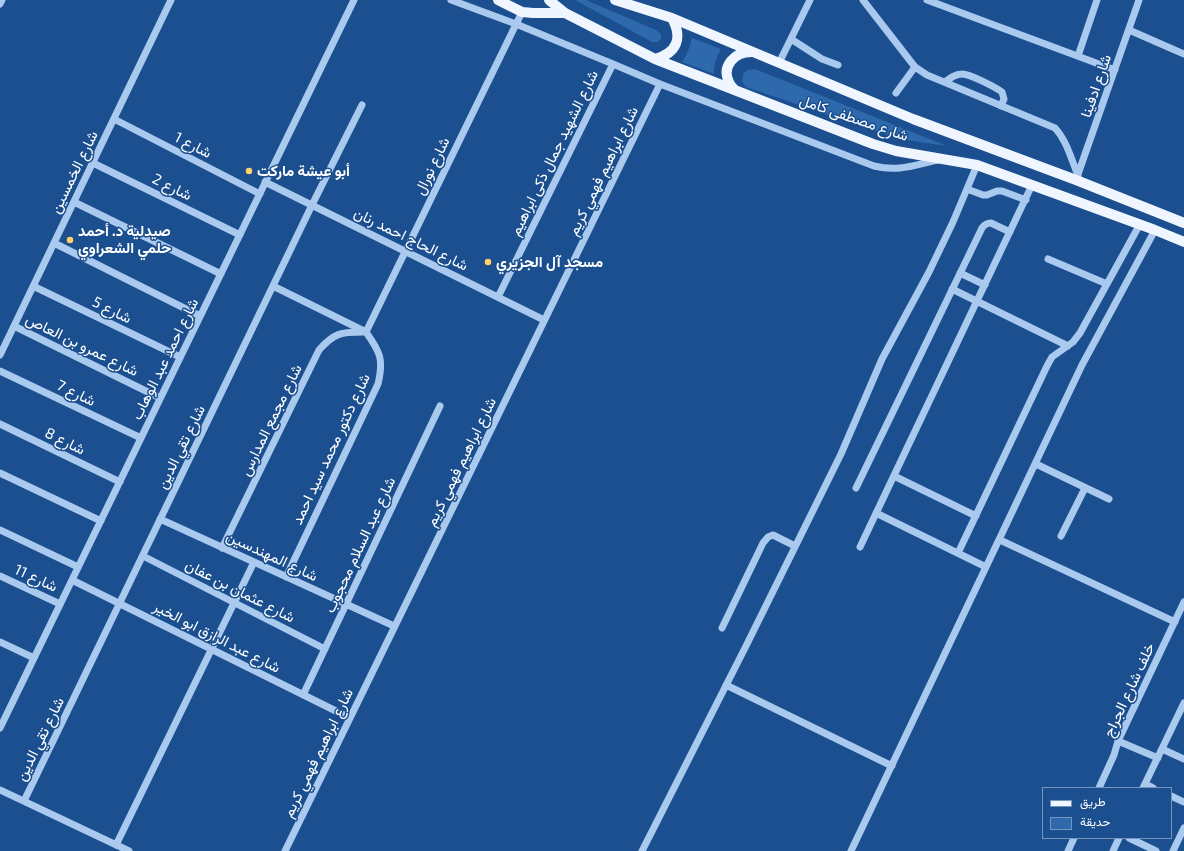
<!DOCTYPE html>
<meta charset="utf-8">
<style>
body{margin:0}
#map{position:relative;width:1184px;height:851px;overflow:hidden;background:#1b4f8f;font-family:"Exo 2",Vazirmatn,sans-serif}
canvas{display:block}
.legend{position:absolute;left:1042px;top:787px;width:130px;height:52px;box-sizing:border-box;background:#1b4f8f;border:1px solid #7695bc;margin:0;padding:5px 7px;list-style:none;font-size:12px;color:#fff}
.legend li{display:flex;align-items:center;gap:8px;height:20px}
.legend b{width:20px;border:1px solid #7695bc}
</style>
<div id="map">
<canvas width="1184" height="851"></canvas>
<ul class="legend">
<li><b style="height:5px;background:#f0f6ff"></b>طريق</li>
<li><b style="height:11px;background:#2e69ad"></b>حديقة</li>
</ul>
</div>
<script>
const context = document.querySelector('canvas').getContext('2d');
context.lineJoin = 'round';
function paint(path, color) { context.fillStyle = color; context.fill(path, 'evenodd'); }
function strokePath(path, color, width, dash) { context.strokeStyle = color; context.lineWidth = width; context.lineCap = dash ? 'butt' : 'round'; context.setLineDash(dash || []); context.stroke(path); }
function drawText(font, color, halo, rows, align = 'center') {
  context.font = font + ' "Exo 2",Vazirmatn,sans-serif'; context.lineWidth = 3; context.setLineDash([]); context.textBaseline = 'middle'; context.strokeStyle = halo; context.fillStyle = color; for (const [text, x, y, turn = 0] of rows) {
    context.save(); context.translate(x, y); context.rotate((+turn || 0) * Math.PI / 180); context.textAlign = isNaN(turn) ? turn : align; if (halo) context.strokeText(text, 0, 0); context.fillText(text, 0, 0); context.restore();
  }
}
const green = new Path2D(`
 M575 0H586L656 30 661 34V39L657 42H652Z
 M692 38 721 49C716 58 714 65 714 74L682 62C687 54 690 47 692 38Z
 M755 69 947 146 899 139 746 87 742 81 743 74 748 70Z`);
const minor = new Path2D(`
 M451 0 516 24 613 64 660 84 874 166C899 172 914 165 938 160
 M863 0 915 67 927 75 1055 128C1067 141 1071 159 1078 175
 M927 0 1115 70
 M0 4 2 0
 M1129 30 1184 54
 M791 39 822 59 838 65
 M1078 56 1097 0
 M779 63 810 0
 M945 82C950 78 955 74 962 74 970 74 995 87 1002 92L1004 99 1001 106
 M896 93 915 67
 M114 119 260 194
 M93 163 240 235
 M1077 177 1139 0
 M265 182 544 320
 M967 189 983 195H987L997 191H1002L1026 200
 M74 202 221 274
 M54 243 200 316
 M1048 259 1107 284
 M960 273 985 285
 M33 286 180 357
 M273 286 366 332C380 352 384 359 378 384L286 577
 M952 289 1068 346
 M498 297 613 64
 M14 326 160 398
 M366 332 522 12
 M0 355 171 0
 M0 371 141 438
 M0 424 120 482
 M1036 464 1109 499
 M0 473 101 521
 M894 476 976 516
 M856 488 982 228C984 225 986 223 991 223L1010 232
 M876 513 986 567
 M160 519 394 626
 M0 530 78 567
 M1061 536 1085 488
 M1000 540 1175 622
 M860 547 1032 185
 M222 548 319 350C334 333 341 332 363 332
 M958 553 1047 366 1052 357 1073 342 1080 333 1140 224
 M143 556 325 649
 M0 576 60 604
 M72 580 350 718
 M722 628 763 543 768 537 773 535 795 546
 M0 642 34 658
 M726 685 892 766
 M303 695 440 406
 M0 728 354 0
 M1118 741 1158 758
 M1162 749 1184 759
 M1145 784 1153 788
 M1099 788 1114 755 1118 741 1184 602
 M1143 788 1184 703
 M0 790 129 851
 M1171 796 1184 802
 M24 801 312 205 362 105
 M1129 838 1156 851
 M116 845 254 562
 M285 851 660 84
 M642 851 746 646 841 454 882 359 929 272 953 222 977 165
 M851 851 1082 365 1155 230
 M1068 851 1074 838
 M1113 851 1119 838
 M1173 851 1184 828`);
const major = new Path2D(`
 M498 0 522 12 533 13H565
 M549 0 565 13 655 59 873 144 896 151 977 165 1155 230 1184 242
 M615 0 672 18 913 119 1076 180 1184 223
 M655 59C677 53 683 38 672 18
 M735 90C733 88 730 85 729 82 721 66 735 52 751 52`);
const markers = [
 [249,171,4,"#ffd166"],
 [70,240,4,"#ffd166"],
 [488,262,4,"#ffd166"]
];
const streetNames = [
 ["شارع ادفينا",1096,86,-71],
 ["شارع مصطفى كامل",854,118,19],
 ["شارع 1",193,145,27],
 ["شارع الشهيد جمال ذكى ابراهيم",554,153,-64],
 ["شارع نورال",432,166,-64],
 ["شارع ابراهيم فهمي كريم",603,171,-64],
 ["شارع الخمسين",74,172,-64],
 ["شارع 2",172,187,26],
 ["شارع الحاج احمد رنان",411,239,26],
 ["شارع 5",112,310,26],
 ["شارع عمرو بن العاص",82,345,26],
 ["شارع احمد عبد الوهاب",165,359,-64],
 ["شارع 7",76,393,26],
 ["شارع مجمع المدارس",271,420,-64],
 ["شارع 8",65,441,26],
 ["شارع تقي الدين",181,447,-64],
 ["شارع دكتور محمد سيد احمد",331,449,-65],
 ["شارع ابراهيم فهمي كريم",461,462,-64],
 ["شارع عبد السلام محجوب",360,545,-65],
 ["شارع المهندسين",272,556,25],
 ["شارع 11",36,578,25],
 ["شارع عثمان بن عفان",240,591,27],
 ["شارع عبد الرازق ابو الخير",217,637,27],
 ["خلف شارع الجراج",1129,690,-65],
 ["شارع تقي الدين",40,739,-64],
 ["شارع ابراهيم فهمي كريم",318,753,-64]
];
const poiNames = [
 ["أبو عيشة ماركت",257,171],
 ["صيدلية د. أحمد",78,231],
 ["حلمي الشعراوي",78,248],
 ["مسجد آل الجزيري",496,262]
];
paint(green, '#2e69ad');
strokePath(minor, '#a9c9ee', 7);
strokePath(major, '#f0f6ff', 10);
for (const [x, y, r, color] of markers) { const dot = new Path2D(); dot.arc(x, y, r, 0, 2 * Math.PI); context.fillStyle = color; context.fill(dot); strokePath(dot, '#1b4f8f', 1.5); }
drawText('15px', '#fff', '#1b4f8f', streetNames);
drawText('bold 15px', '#fff', '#1b4f8f', poiNames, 'left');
</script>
